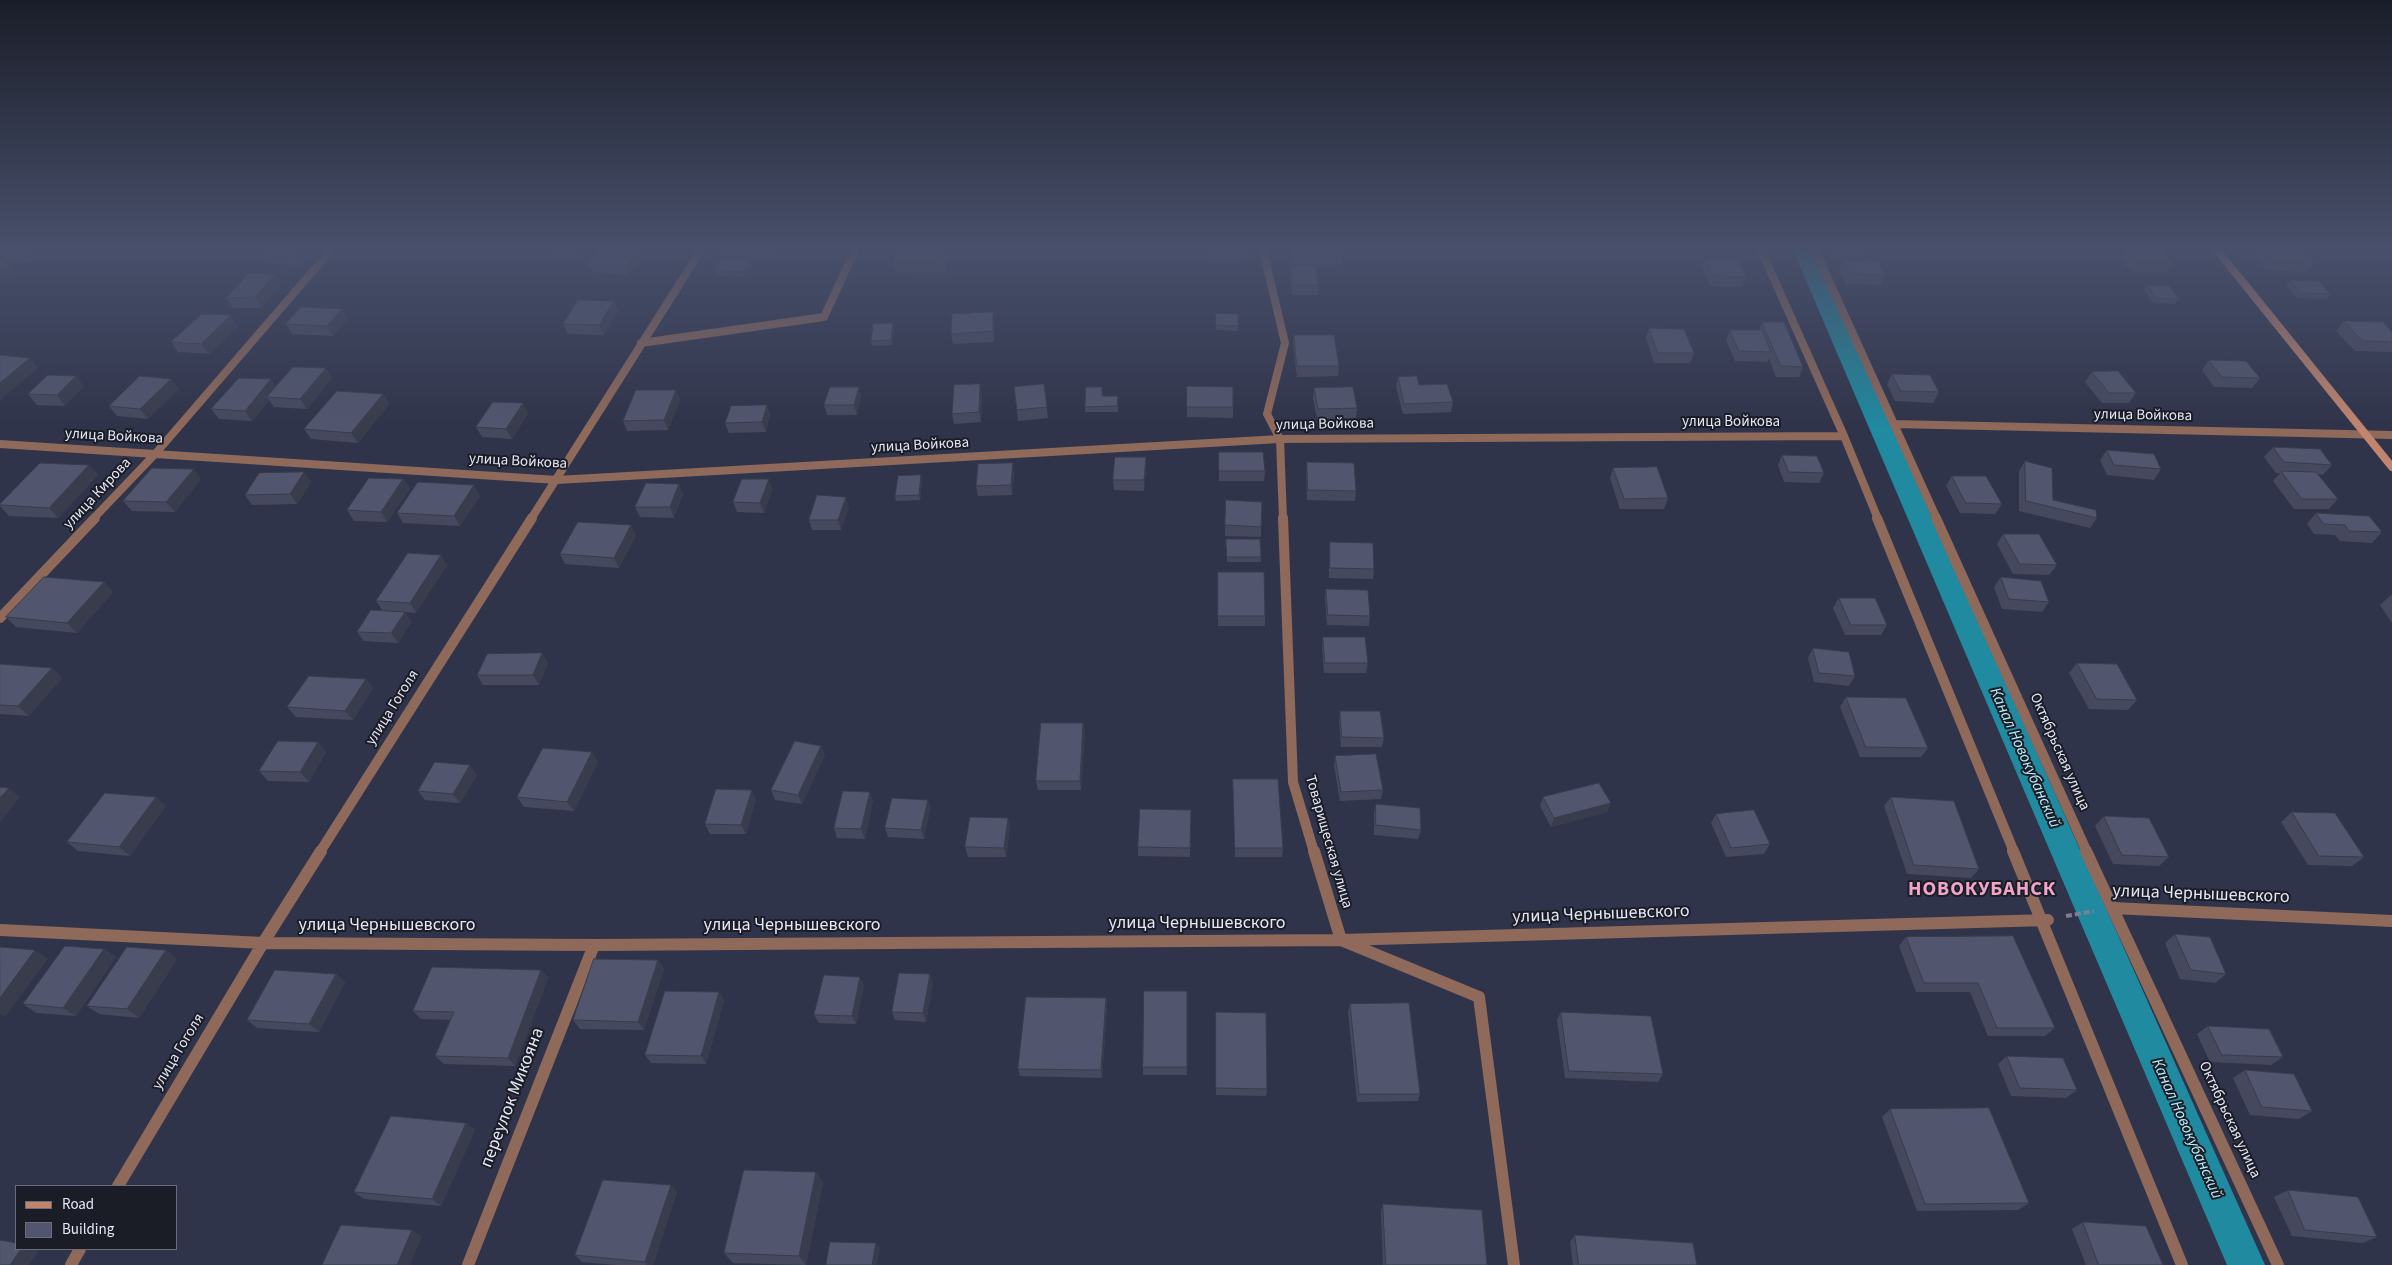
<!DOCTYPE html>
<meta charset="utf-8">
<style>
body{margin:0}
#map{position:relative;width:2392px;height:1265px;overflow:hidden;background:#30344a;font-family:"Source Sans 3",sans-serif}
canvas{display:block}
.legend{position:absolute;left:15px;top:1185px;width:162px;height:65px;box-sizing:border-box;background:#1a1c26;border:1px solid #6b6d79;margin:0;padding:6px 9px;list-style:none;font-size:15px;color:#e4e7f5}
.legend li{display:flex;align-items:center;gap:10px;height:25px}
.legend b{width:25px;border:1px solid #6b6d79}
</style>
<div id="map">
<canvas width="2392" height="1265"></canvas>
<ul class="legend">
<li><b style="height:6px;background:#c1856e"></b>Road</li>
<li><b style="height:14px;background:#51556d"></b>Building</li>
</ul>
</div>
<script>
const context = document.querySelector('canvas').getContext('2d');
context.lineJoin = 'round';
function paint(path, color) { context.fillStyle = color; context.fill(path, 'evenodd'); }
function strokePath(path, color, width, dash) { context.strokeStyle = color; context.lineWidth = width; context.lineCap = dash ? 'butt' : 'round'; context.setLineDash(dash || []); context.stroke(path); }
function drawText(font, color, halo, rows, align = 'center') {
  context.font = font + ' "Source Sans 3",sans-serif'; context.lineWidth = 4; context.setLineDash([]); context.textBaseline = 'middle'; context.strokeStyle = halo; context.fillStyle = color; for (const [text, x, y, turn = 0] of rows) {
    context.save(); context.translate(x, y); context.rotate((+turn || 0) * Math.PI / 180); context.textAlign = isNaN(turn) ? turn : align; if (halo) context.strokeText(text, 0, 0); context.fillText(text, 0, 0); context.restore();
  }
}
const canal = new Path2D(`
 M1793 250H1813L2265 1265H2227Z`);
const path = new Path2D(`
 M2066 916 2094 911`);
const streetFar2 = new Path2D(`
 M1263 250 1285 343 1267 414 1280 439 1283 519
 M1761 250 1844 436 1878 519
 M1815 250 1937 519
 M641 343 824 317 855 250
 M1894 424 2392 435
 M0 444 557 480 1280 439 1844 436
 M93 519 156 453 331 250
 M531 519 701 250`);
const streetFar1 = new Path2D(`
 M1283 518 1293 782 1314 852
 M1877 518 2014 852
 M1936 518 2087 852
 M0 618 95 518
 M320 852 532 518`);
const street = new Path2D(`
 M1314 851 1341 940 1479 997 1514 1265
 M2013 851 2182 1265
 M2086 851 2278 1265
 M2112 908 2392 921
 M0 930 263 943 594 945 1341 940 2048 920
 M118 1186 263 943 321 851
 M71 1265 80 1249
 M468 1265 594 945`);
const secondary = new Path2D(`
 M2217 250 2392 467`);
const wall = new Path2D(`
 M0 250H50L34 262 7 260 15 270 0 282V259L6 260Z
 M107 250H158L155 254 109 253Z
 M314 250 301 265 266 263 260 253Z
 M388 250H407L406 251Z
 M553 250H584L578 258 555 257Z
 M718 250H780L777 258 721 257Z
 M897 250H949L950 258 946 273 895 272 893 262Z
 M1206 250H1246V260L1207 261Z
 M1290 250H1342L1343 254 1342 264 1292 265Z
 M1827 250H1866L1863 257 1830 256Z
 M2125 250H2163L2172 263 2166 272H2131L2121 258Z
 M2251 250H2305L2314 262 2307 272 2266 270Z
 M647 255 630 276 593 272 589 263Z
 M1706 258 1746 277 1742 287 1710 286 1702 267Z
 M750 259 751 264 745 277 716 276 715 270Z
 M1844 260 1885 275 1881 285 1846 284 1839 270Z
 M1291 266 1318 285V295H1292L1290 276Z
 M275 274 281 284 261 308H233L226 298Z
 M2290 280 2330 294 2326 299 2297 298 2286 285Z
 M2147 285 2179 299 2175 304 2153 303 2144 290Z
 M618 311 604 335 568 334 563 324Z
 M1216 313 1238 314V331L1216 330Z
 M348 319 333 336 292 334 286 324Z
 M2344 321 2392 332V352L2355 351 2336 331Z
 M994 322V342L953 344 951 334Z
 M1762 322 1803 367 1799 377H1776L1769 358 1767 362 1735 361 1726 340 1730 330H1759Z
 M237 326 209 354 178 352 171 342Z
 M894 328 892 345 872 346 871 341Z
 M1649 328 1694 353 1690 363H1654L1646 338Z
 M1294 335 1339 366 1338 376 1297 377 1293 345Z
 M2209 360 2260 378 2252 388 2214 387 2202 370Z
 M2092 372 2136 393 2129 403H2102L2085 382Z
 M1892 374 1939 392 1933 403 1895 401 1887 384Z
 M1398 377 1453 402 1451 412 1403 414 1396 387Z
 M332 378 307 409 274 407 269 400 252 421 219 419 211 409 276 387Z
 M171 379 178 389 148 419 117 416 109 406Z
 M1044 384 1048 418 1018 421 1014 387Z
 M84 386 65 406 37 405 28 394Z
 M1187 386 1233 407V418L1187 417Z
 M859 387 861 397 857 415H827L824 405Z
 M1314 388 1357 408 1356 418 1317 419 1313 398Z
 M676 390 680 400 668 430 627 431 623 421Z
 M1103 392V396H1118V412H1085V407Z
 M383 394 389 404 358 443 311 439 304 429Z
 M982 394 981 422 954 424 952 414Z
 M767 405 770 415 766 432 729 433 725 423Z
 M528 413 512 439 482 437 476 427Z
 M2273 447 2332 465 2323 475 2318 474 2338 499 2329 509H2294L2273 481 2280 473H2276L2264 457Z
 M2107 450 2161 469 2154 480 2107 475 2100 460Z
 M1219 452 1265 471 1264 481H1219Z
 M1782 455 1824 473 1819 483 1784 482 1778 465Z
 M1146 457V468L1144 491 1114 490 1113 480Z
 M2025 461 2053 500 2097 518 2090 528 2019 511V471Z
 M1307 462 1356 491 1355 501 1307 500 1306 472Z
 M89 465 98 475 58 518 9 516 0 506V504Z
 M1613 468 1668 498 1664 509H1620L1610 478Z
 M304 472 311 482 297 504 252 505 245 495Z
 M1014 473 1012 495 978 496 976 486Z
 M1952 476 2002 504 1995 514 1960 513 1946 486Z
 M201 479 175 512 132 511 123 501Z
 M403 479 410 489 387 522 354 521 347 510Z
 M922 480 920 500 896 501 895 496Z
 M679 484 683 494 674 518 640 517 635 507Z
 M772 490 764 513 737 512 733 502Z
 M480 496 460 526 403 523 397 513Z
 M1226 500 1262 502 1261 537 1225 536Z
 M849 507 841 530H812L809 520Z
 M2316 513 2382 532 2372 543 2340 541 2335 535 2314 534 2307 524Z
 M2003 534 2057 565 2049 575 2013 574 1997 544Z
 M636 535 619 568 565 564 560 554Z
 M1226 539 1261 557V562H1227Z
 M1330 542 1374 569 1373 579 1329 578V552Z
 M447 565 416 613 405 612 411 622 398 643 364 641 357 632 383 611 376 601Z
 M1218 572 1265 616V626H1218Z
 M2001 577 2049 602 2042 612 2002 609 1994 587Z
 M104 582 113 592 77 633 16 627 6 617Z
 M1326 589 1370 616 1369 626 1327 625 1325 599Z
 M2391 595H2392V623L2380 605Z
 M1839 598 1887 625 1881 635H1845L1833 608Z
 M1323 637 1368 663 1366 673H1324L1322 647Z
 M1813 648 1855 676 1849 686 1814 682 1808 658Z
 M542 653 548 663 539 685H483L477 675Z
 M2077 663 2137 700 2128 710 2089 709 2069 673Z
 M0 664 52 668 62 678 29 716 0 714Z
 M366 679 373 688 353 720 296 717 287 707Z
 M1846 697 1928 748 1921 757H1860L1840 707Z
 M1340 711 1384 738 1382 747H1341L1339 721Z
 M1083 723 1085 732 1081 790H1038L1036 781Z
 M318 742 326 752 309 782 268 781 259 771Z
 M825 755 802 804 775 800 771 790Z
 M1335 756 1383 790 1381 799 1340 801 1334 765Z
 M598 762 574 811 524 807 517 797Z
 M477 775 460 803 425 800 418 791Z
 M1233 779 1283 848 1282 857H1235Z
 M156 797 166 806 130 856 78 851 67 842Z
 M1543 797 1611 803 1607 812 1551 827 1540 806Z
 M1891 797 1979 869 1971 878 1907 874 1884 806Z
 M756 800 746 834H710L705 824Z
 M928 800 930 809 924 839 888 837 885 828Z
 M873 801 865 839 837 838 834 828Z
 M1376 804 1421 830 1418 839 1374 835V813Z
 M1191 810 1190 857 1138 856V847Z
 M2292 812 2364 857 2352 866 2308 865 2281 822Z
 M1716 814 1770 844 1764 854 1726 857 1711 823Z
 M2104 816 2169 857 2159 866 2113 864 2095 826Z
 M1008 818 1010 827 1006 857H968L965 847Z
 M2175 934 2226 974 2215 983 2180 979 2165 943Z
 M1906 937 2055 1028 2045 1036H1988L1970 992H1916L1899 946Z
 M104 949 116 957 76 1016 36 1013 23 1004Z
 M177 959 139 1018 99 1014 87 1006Z
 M658 960 664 969 644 1030 580 1029 573 1020Z
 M541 970 548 978 515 1066 444 1064 435 1056 450 1020 421 1019 413 1011Z
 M336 974 345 982 319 1032 257 1028 247 1020Z
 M933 982 926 1022 895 1020 892 1012Z
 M864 985 856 1024 819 1023 814 1015Z
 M1187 991V1075H1143V1067Z
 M719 992 724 1001 706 1064 651 1063 645 1055Z
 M1106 998 1107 1006 1102 1078 1020 1076 1018 1069Z
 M1350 1004 1420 1094 1418 1101 1357 1102 1348 1012Z
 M1216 1012 1267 1089 1266 1096 1216 1095Z
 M1561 1012 1663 1074 1658 1082 1565 1078 1557 1020Z
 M2208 1026 2283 1057 2271 1065 2210 1062 2197 1034Z
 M2007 1056 2077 1090 2066 1098 2011 1096 1998 1064Z
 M2245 1070 2312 1111 2299 1119 2250 1115 2233 1078Z
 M1890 1109 2029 1203 2018 1210 1917 1211 1882 1117Z
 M466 1123 475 1130 441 1206 364 1199 354 1192Z
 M816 1172 823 1183 806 1265 733 1263 724 1253Z
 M2288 1190 2377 1237 2363 1243 2292 1236 2274 1197Z
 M677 1192 653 1265H615L582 1262 575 1255Z
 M1383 1204 1487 1265H1383L1381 1211Z
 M2083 1222 2163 1265H2086L2072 1229Z
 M1575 1235 1697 1265H1573L1570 1242Z`);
const shadedWall = new Path2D(`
 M29 250H50L34 262 27 252Z
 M152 250H158L155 254Z
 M299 250H314L301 265 295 255Z
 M575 250H584L578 258Z
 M639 250H645L647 255 630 276 626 266Z
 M775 250H780L777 258Z
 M948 250H949L950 258 946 273 945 263Z
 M750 259 751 264 745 277 743 272Z
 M7 260 15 270 0 282V266Z
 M275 274 281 284 261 308 255 297Z
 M614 301 618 311 604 335 599 325Z
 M342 309 348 319 333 336 327 326Z
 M993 312 994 322V342L993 331Z
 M231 315 237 326 209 354 201 344Z
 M893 323 894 328 892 345 891 340Z
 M30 358 38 368 0 400V383Z
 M326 368 332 378 307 409 300 399Z
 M76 376 84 386 65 406 57 395Z
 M171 379 178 389 148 419 140 409Z
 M271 379 278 390 267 397 269 400 252 421 245 411Z
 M980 384 982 394 981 422 979 412Z
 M859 387 861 397 857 415 854 405Z
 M676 390 680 400 668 430 664 420Z
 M383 394 389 404 358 443 351 433Z
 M523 403 528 413 512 439 506 429Z
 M767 405 770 415 766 432 762 422Z
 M1146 457V468L1144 491V480Z
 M1013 463 1014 473 1012 495 1011 485Z
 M89 465 98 475 58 518 49 508Z
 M194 469 201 479 175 512 166 502Z
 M304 472 311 482 297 504 290 494Z
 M921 475 922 480 920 500 919 495Z
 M403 479 410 489 387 522 381 512Z
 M769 479 772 490 764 513 760 503Z
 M679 484 683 494 674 518 670 507Z
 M474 485 480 496 460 526 454 516Z
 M846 497 849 507 841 530 838 520Z
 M631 525 636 535 619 568 614 558Z
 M441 555 447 565 416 613 410 603Z
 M104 582 113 592 77 633 67 623Z
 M405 612 411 622 398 643 391 633Z
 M542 653 548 663 539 685 533 675Z
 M52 668 62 678 29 716 18 706Z
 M366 679 373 688 353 720 345 711Z
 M1083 723 1085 732 1081 790 1080 781Z
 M318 742 326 752 309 782 300 772Z
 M821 746 825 755 802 804 798 795Z
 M592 752 598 762 574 811 567 802Z
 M470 765 477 775 460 803 453 794Z
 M9 788 20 797 0 823V798Z
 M752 790 756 800 746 834 741 825Z
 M870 792 873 801 865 839 861 829Z
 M156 797 166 806 130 856 119 847Z
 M928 800 930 809 924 839 921 830Z
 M1611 803 1607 812 1551 827 1554 818Z
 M1008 818 1010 827 1006 857 1004 848Z
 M104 949 116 957 76 1016 63 1008Z
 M35 950 48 959 5 1017 0 1014V998Z
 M166 950 177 959 139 1018 127 1009Z
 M658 960 664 969 644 1030 638 1022Z
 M541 970 548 978 515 1066 508 1058Z
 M336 974 345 982 319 1032 309 1024Z
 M930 974 933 982 926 1022 923 1013Z
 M860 977 864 985 856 1024 852 1016Z
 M719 992 724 1001 706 1064 701 1056Z
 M1106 998 1107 1006 1102 1078 1101 1070Z
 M466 1123 475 1130 441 1206 432 1199Z
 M816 1172 823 1183 806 1265 799 1256Z
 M671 1185 677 1192 653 1265H647L645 1262Z
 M412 1230 422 1236 410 1265H397Z
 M876 1243 880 1249 877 1265H872Z
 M21 1249H36L39 1250 29 1265H10Z`);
const building = new Path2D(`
 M5 250H29L27 252Z
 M263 250H299L295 255 260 253Z
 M599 250H639L626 266 589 263Z
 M897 250H948L945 263 893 262Z
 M1292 250H1342L1343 254 1293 255Z
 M2129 250H2163L2172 263 2138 262Z
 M2266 250H2305L2314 262 2273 260Z
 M721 258 750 259 743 272 715 270Z
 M1706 258H1738L1746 277 1713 276Z
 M0 259 7 260 0 266Z
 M1844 260 1878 261 1885 275 1851 274Z
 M1291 266H1316L1318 285H1293Z
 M249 273 275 274 255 297 226 298Z
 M2290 280 2319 281 2330 294 2301 293Z
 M2147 285 2169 286 2179 299 2157 298Z
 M578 300 614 301 599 325 563 324Z
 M301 307 342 309 327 326 286 324Z
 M993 312V331L951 334 952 314Z
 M1216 313 1238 314V326L1216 325Z
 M202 314 231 315 201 344 171 342Z
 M2344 321 2383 322 2392 332V342L2363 341Z
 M1762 322H1784L1803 367 1781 366Z
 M893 323 891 340 871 341 873 324Z
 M1649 328 1684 329 1694 353H1658Z
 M1730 330H1762L1771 352 1739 351Z
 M1294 335H1334L1339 366H1297Z
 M0 355 30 358 0 383Z
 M2209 360 2246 361 2260 378 2222 377Z
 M293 367 326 368 300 399 267 397Z
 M2118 371 2136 393H2109L2092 372Z
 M1892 374 1930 375 1939 392 1901 391Z
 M48 375 76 376 57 395 28 394Z
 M140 376 171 379 140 409 109 406Z
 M1417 376 1419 385 1447 384 1453 402 1404 404 1398 377Z
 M239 378 271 379 245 411 211 409Z
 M980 384 979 412 952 414 954 385Z
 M1044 384 1047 407 1017 410 1014 387Z
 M1187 386 1233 387V407H1187Z
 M830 387H859L854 405H824Z
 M1086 387H1102V396H1118L1117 406 1085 407Z
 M1353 387 1357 408 1318 409 1314 388Z
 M636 390H676L664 420 623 421Z
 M337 391 383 394 351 433 304 429Z
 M493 402 523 403 506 429 476 427Z
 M767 405 762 422 725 423 731 406Z
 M2273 447 2320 449 2332 465 2284 462Z
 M2107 450 2154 454 2161 469 2114 465Z
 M1219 452H1263L1265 471H1219Z
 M1782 455 1817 456 1824 473 1789 472Z
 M1115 457H1146L1144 480H1113Z
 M2025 461 2052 468 2053 500 2096 510 2097 518 2026 501Z
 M1307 462 1354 463 1356 491 1308 490Z
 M40 463 89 465 49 508 0 505V504Z
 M1013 463 1011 485 976 486 978 464Z
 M1657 467 1668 498 1624 499 1613 468Z
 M152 468 194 469 166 502 123 501Z
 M2281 471 2316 472 2338 499H2302Z
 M304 472 290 494 245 495 259 473Z
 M921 475 919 495 895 496 898 476Z
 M1952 476H1986L2002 504 1966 503Z
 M369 478 403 479 381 512 347 510Z
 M742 479H769L760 503 733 502Z
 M418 482 474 485 454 516 397 513Z
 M646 483 679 484 670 507H635Z
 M817 495 846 497 838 520H809Z
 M1226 500 1262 502 1261 527 1225 525Z
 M2316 513 2369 516 2382 532 2349 531 2345 525 2324 524Z
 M578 522 631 525 614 558 560 554Z
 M2003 534H2039L2057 565 2020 564Z
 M1226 539H1260L1261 557H1227Z
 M1330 542 1373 543 1374 569 1330 568Z
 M408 553 441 555 410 603 376 601Z
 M1218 572H1264L1265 616H1218Z
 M44 577 104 582 67 623 6 617Z
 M2001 577 2041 581 2049 602 2009 599Z
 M1326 589 1368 590 1370 616 1328 615Z
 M1839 598H1875L1887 625H1851Z
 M371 610 405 612 391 633 357 632Z
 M1323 637H1365L1368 663H1325Z
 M1813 648 1849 652 1855 676 1819 673Z
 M542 653 533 675H477L487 654Z
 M2077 663 2117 664 2137 700 2097 699Z
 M0 664 52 668 18 706 0 705Z
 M309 676 366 679 345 711 287 707Z
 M1846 697 1906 698 1928 748 1866 747Z
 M1340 711H1380L1384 738 1342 737Z
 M1041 723H1083L1080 781H1036Z
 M278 741 318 742 300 772 259 771Z
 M795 741 821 746 798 795 771 790Z
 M543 748 592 752 567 802 517 797Z
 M1376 754 1383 790 1341 792 1335 756Z
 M435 762 470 765 453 794 418 791Z
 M1233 779H1278L1283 848H1235Z
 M1599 783 1611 803 1554 818 1543 797Z
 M0 787 9 788 0 798Z
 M716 789 752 790 741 825 705 824Z
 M843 791 870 792 861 829 834 828Z
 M105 793 156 797 119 847 67 842Z
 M1891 797 1954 801 1979 869 1914 865Z
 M892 798 928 800 921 830 885 828Z
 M1376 804 1420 808 1421 830 1376 825Z
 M1140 809 1191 810 1190 848 1138 847Z
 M1754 810 1770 844 1731 848 1716 814Z
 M2292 812 2335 813 2364 857 2319 856Z
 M2104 816 2149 818 2169 857 2122 855Z
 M970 817 1008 818 1004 848 965 847Z
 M2175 934 2210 937 2226 974 2191 970Z
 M2013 936 2055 1028H1997L1978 983H1924L1906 937Z
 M65 946 104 949 63 1008 23 1004Z
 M0 947 35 950 0 998Z
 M127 947 166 950 127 1009 87 1006Z
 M594 959 658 960 638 1022 573 1020Z
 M432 967 541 970 508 1058 435 1056 454 1012 413 1011Z
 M275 970 336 974 309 1024 247 1020Z
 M899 973 930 974 923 1013 892 1012Z
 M824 975 860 977 852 1016 814 1015Z
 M665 991 719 992 701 1056 645 1055Z
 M1144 991H1187V1067H1143Z
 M1026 997 1106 998 1101 1070 1018 1069Z
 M1409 1003 1420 1094H1359L1350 1004Z
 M1216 1012 1266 1013 1267 1089 1216 1088Z
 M1561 1012 1651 1016 1663 1074 1569 1071Z
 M2208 1026 2269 1029 2283 1057 2222 1055Z
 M2007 1056 2063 1058 2077 1090 2020 1088Z
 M2245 1070 2294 1074 2312 1111 2262 1107Z
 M1989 1108 2029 1203 1925 1204 1890 1109Z
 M391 1116 466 1123 432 1199 354 1192Z
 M744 1170 816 1172 799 1256 724 1253Z
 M603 1180 671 1185 645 1262 575 1255Z
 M2288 1190 2358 1197 2377 1237 2305 1230Z
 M1383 1204 1482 1210 1487 1265H1386Z
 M2083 1222 2146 1226 2163 1265H2099Z
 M341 1225 412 1230 397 1265H322Z
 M1575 1235 1693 1243 1697 1265H1579Z
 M0 1240 16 1243V1249H21L10 1265H0Z
 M830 1242 876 1243 872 1265H826Z`);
const streetNames = [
 ["улица Войкова",2143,416,1],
 ["улица Войкова",1731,423],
 ["улица Войкова",1325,425,-1],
 ["улица Войкова",114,437,3],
 ["улица Войкова",920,446,-3],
 ["улица Войкова",518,462,3],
 ["улица Кирова",98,494,-47],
 ["улица Гоголя",393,708,-58],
 ["Октябрьская улица",2059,752,66],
 ["Товарищеская улица",1328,842,74],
 ["улица Гоголя",179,1052,-59],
 ["Октябрьская улица",2229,1120,65]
];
const waterNames = [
 ["Канал Новокубанский",2024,758,66],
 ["Канал Новокубанский",2186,1129,66]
];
const nearStreetnames = [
 ["улица Чернышевского",2201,895,2],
 ["улица Чернышевского",1601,915,-2],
 ["улица Чернышевского",1197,924],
 ["улица Чернышевского",387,926],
 ["улица Чернышевского",792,926],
 ["переулок Микояна",513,1098,-69]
];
const districtNames = [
 ["НОВОКУБАНСК",1982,891]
];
paint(canal, '#1f8aa0');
strokePath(path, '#7c8093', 4, [6, 3]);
strokePath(streetFar2, '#8f695a', 8);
strokePath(streetFar1, '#8f695a', 10);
strokePath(street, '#8f695a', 12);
strokePath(secondary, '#c1856e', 8);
paint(wall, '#46495e');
paint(shadedWall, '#393c4c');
paint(building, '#51556d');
strokePath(building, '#393c4c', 1);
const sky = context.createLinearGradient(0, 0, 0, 428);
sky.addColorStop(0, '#1a1d29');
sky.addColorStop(0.58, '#48506b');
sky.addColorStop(1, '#48506b00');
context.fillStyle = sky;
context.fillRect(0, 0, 2392, 428);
drawText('15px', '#e4e7f5', '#1a1c26', streetNames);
drawText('italic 16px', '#b7effe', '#1a1c26', waterNames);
drawText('18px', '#e4e7f5', '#1a1c26', nearStreetnames);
context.letterSpacing = '1px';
drawText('bold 20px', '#f0a4c7', '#1a1c26', districtNames);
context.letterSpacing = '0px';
</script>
